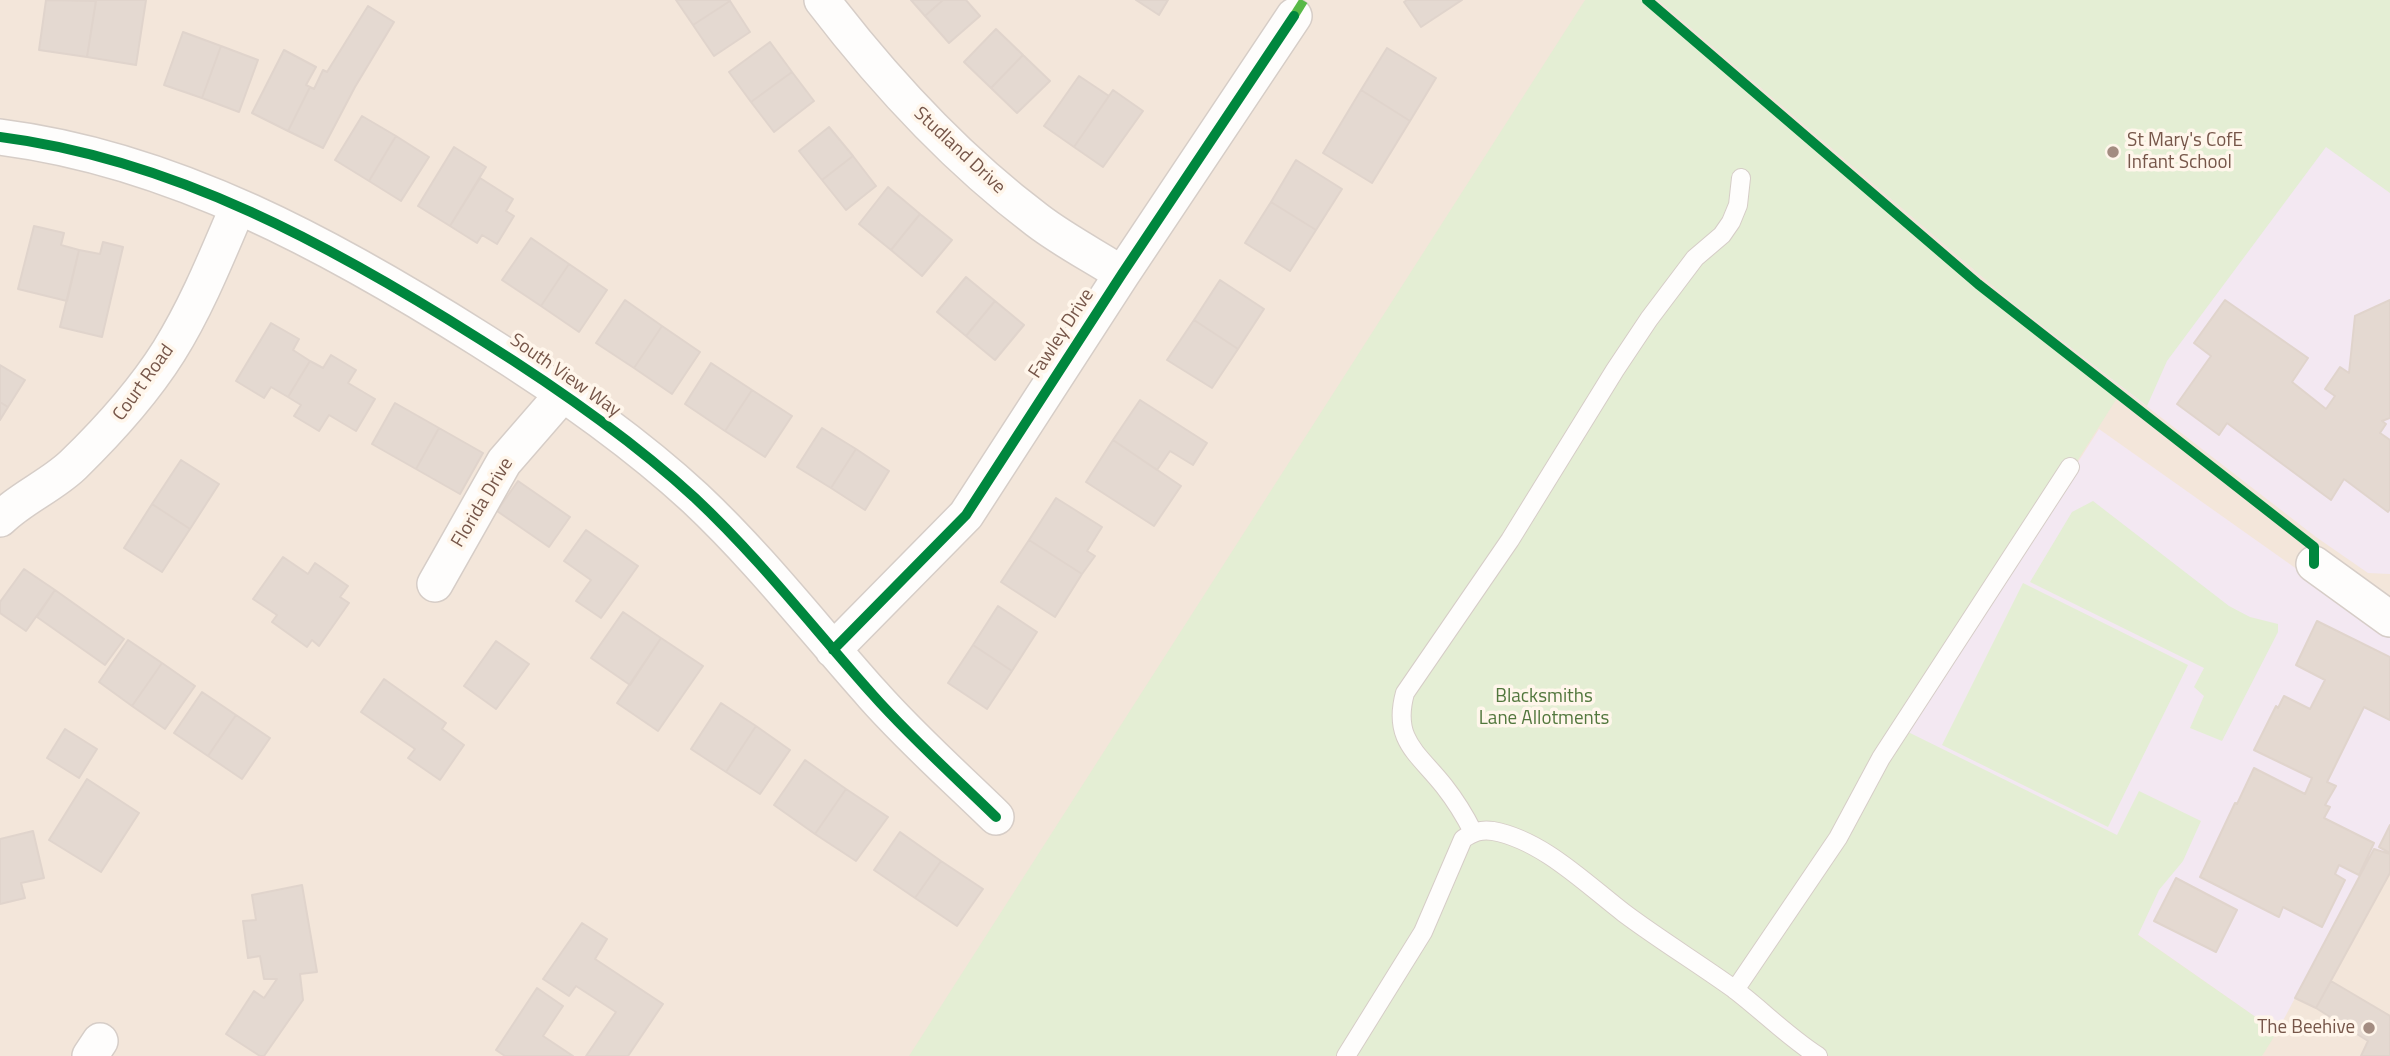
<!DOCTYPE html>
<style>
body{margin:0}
canvas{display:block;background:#f7f1ea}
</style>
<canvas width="2390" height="1056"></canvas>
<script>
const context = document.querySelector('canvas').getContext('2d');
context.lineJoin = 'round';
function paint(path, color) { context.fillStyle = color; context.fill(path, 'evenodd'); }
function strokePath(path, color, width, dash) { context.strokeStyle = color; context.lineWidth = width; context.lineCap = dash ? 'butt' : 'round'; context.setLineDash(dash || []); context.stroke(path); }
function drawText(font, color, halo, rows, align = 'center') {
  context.font = font + ' "Titillium Web",sans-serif'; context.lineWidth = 7; context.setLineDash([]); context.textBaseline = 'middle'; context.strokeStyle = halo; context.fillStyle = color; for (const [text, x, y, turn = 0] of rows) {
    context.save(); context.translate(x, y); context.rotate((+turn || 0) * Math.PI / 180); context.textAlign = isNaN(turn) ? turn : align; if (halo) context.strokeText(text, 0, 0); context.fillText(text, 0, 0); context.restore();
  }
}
const residential = new Path2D(`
 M0 0H2390V1056H0Z`);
const education = new Path2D(`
 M1658 0H2390V574L2368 573 2316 537 2014 304Z
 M2099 429 2390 635V854L2374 849 2277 1032 1888 760Z`);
const green = new Path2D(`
 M1585 0H1647L1978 284 2119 395 1906 731 2117 835 2139 791 2201 821 2183 861 2159 890 2138 935 2277 1032 2262 1056H909Z
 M1658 0H2390V193L2326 147 2167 361 2147 406 2014 304Z
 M2093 501 2229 606 2250 617 2278 624V632L2222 741 2190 728 2204 696 2194 687 2204 668 2030 582 2072 512Z
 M2023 583 2188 665 2108 827 1942 745Z`);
const building = new Path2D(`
 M46 0 96 1 87 57 39 50Z
 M146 0 136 65 87 57 96 0Z
 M676 0H729L730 1 693 25Z
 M911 0H943L925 16Z
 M943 0H966L980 16 949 43 925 16Z
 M1136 0H1168L1159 15Z
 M1407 0H1462L1421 27 1404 2Z
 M730 1 750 32 714 56 693 25Z
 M368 6 394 22 355 87 323 148 288 131 310 87 314 89 323 70 327 72Z
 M996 29 1023 55 991 88 964 62Z
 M183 32 221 46 202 98 164 85Z
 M770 42 792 72 751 102 729 72Z
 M221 46 258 60 239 112 202 98Z
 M1387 48 1436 78 1410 121 1361 90Z
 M284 50 316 67 306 85 310 87 288 131 252 113Z
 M1023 55 1050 81 1017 113 991 88Z
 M792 72 814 101 774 132 751 102Z
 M1079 76 1109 96 1074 147 1044 126Z
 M1113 90 1143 111 1103 167 1074 147Z
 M1361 90 1410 121 1372 183 1323 153Z
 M362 116 396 136 369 181 335 160Z
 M829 127 853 156 822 180 799 151Z
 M396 136 429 157 401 201 369 181Z
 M454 147 486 167 450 226 418 206Z
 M853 156 876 186 846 210 822 180Z
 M1296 160 1342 189 1316 230 1271 202Z
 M480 178 513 199 506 211 514 216 497 244 482 235 477 243 450 226Z
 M888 187 920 214 891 250 859 224Z
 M1271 202 1316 230 1290 271 1245 243Z
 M920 214 952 240 922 276 891 250Z
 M34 226 64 233 61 245 79 250 67 301 18 289Z
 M531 238 569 264 541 306 502 280Z
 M103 242 123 247 102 337 60 327 79 250 100 254Z
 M569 264 607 290 579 332 541 306Z
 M966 277 995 301 966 336 937 312Z
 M1220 280 1264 309 1238 349 1194 320Z
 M625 300 662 326 634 368 596 343Z
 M2225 300 2308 358 2292 382 2326 409 2335 396 2325 389 2340 367 2349 373 2355 316 2390 300V418L2382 421 2386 424 2380 433 2390 440V509L2388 512 2344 479 2331 500 2227 423 2219 435 2177 404 2211 356 2194 343Z
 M995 301 1024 325 995 360 966 336Z
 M1194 320 1238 349 1212 388 1167 360Z
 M271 323 299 339 293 350 310 361 288 397 271 387 264 398 236 381Z
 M662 326 700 352 672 394 634 368Z
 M331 355 356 370 348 383 375 399 356 431 329 415 319 431 294 416 301 405 288 397 310 361 323 368Z
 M711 363 752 390 725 431 685 404Z
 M0 365 25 380 8 407 0 402Z
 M752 390 792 416 765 457 725 431Z
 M1140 400 1207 443 1193 465 1170 451 1157 470 1113 440Z
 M0 402 8 407 0 420Z
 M395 403 439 428 416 469 372 444Z
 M439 428 483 453 460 494 416 469Z
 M822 428 856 449 831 488 797 467Z
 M1113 440 1181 486 1154 526 1086 482Z
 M856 449 889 471 865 510 831 488Z
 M181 460 219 484 190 529 152 504Z
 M518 481 570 517 549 547 497 511Z
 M1056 498 1102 527 1087 551 1095 556 1082 574 1029 540Z
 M152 504 190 529 162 572 124 548Z
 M586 530 638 566 601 618 576 601 591 580 564 561Z
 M1029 540 1082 574 1055 617 1001 582Z
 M283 557 308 574 315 563 348 586 340 597 349 603 319 646 312 640 307 647 272 622 277 615 253 599Z
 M24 569 55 590 26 631 0 613V602Z
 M55 590 124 639 105 665 37 617Z
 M998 606 1037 632 1012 671 973 645Z
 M623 612 661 638 630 685 591 658Z
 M2317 621 2390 657V720L2364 707 2327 782 2336 786 2325 805 2330 807 2324 818 2374 843 2359 875 2339 865 2335 874 2345 880 2322 927 2283 907 2279 917 2200 877 2235 803 2237 804 2254 768 2305 794 2312 778 2254 750 2276 706 2278 708 2284 696 2310 709 2325 680 2296 665Z
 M661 638 703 666 658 731 617 703Z
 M128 640 162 663 132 706 99 682Z
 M496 641 529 664 496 709 464 686Z
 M973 645 1012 671 987 709 948 683Z
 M162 663 195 686 165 729 132 706Z
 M384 679 446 723 442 729 464 745 440 780 408 758 415 749 361 712Z
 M202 692 236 715 208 756 174 733Z
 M721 703 756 726 726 772 691 749Z
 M236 715 270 738 242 779 208 756Z
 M756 726 790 750 760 794 726 772Z
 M65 729 97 749 79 778 47 758Z
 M805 760 846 789 815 834 774 805Z
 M87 779 139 813 101 872 49 840Z
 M846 789 888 817 856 861 815 834Z
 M2390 825V853L2379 847Z
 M33 831 44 878 21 883 25 898 0 904V839Z
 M900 832 941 861 915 898 874 870Z
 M2374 849 2390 854V873L2316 1008 2295 998Z
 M941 861 983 889 957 926 915 898Z
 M2176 878 2237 910 2216 952 2154 921Z
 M302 885 317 972 300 974 303 1000 264 1056H260L226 1034 254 991 264 998 277 979H264L260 956 248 958 243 921 256 920 252 895Z
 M582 923 607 939 595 959 663 1004 628 1056H586L616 1012 576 986 569 996 543 979Z
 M2331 981 2390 1016V1056H2361L2368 1041 2316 1008Z
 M537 988 563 1006 543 1036 573 1056H505L496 1050Z`);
const service = new Path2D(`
 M1473 832C1465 816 1455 800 1444 786 1418 753 1392 740 1405 693L1510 540 1615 370 1649 319 1695 258 1722 235 1731 222 1738 205 1741 178
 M1735 990 1838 838 1881 758 2070 467
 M1346 1056 1423 932 1463 839C1473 832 1481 829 1493 831 1542 840 1585 883 1624 913 1660 940 1698 963 1734 989 1763 1011 1787 1036 1818 1056`);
const minor = new Path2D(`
 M822 0C884 81 955 158 1037 220 1063 240 1094 256 1122 274
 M0 137C174 159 334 247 481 340 556 387 630 438 695 498 760 559 814 629 873 695 911 738 955 777 996 817
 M0 519C21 498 51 486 73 465 109 430 142 394 169 351 197 306 217 256 238 207
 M2314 564 2390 619
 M435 584 504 462 563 394
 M833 650 966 515 1122 274 1294 16
 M90 1056 100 1041`);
const quiet = new Path2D(`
 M1294 16 1304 0`);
const cycleway = new Path2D(`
 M1647 0 1978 284 2314 547V564
 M0 137C174 159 334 247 481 340 556 387 630 438 695 498 760 559 814 629 873 695 911 738 955 777 996 817
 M833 650 966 515 1122 274 1294 16`);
const markers = [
 [2113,152,7,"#a38c81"],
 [2369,1028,7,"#a38c81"]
];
const poiNames = [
 ["St Mary's CofE",2127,141],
 ["Infant School",2127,163],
 ["The Beehive",2355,1028,"right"]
];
const streetNames = [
 ["Studland Drive",959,151,43],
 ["Fawley Drive",1062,334,-57],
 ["South View Way",565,376,35],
 ["Court Road",144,383,-54],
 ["Florida Drive",483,503,-59]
];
const parkNames = [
 ["Blacksmiths",1544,697],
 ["Lane Allotments",1544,719]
];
paint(residential, '#f3e6da');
paint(education, '#f3e8f2');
paint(green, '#e4eed4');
paint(building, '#e4d9d1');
strokePath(building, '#e0d4cc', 2);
strokePath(service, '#d6cdc7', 20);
strokePath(minor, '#d6cdc7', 38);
strokePath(service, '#fefdfc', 18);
strokePath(minor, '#fefdfc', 35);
strokePath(quiet, '#58b947', 9, [18, 9]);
strokePath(cycleway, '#00873e', 10);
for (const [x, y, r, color] of markers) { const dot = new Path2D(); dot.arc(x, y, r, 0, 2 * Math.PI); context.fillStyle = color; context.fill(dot); strokePath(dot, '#fff6eb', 2.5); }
drawText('19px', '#765649', '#fff6eb', poiNames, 'left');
drawText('19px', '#765649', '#fff6eb', streetNames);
drawText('19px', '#52773d', '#fff6eb', parkNames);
</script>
